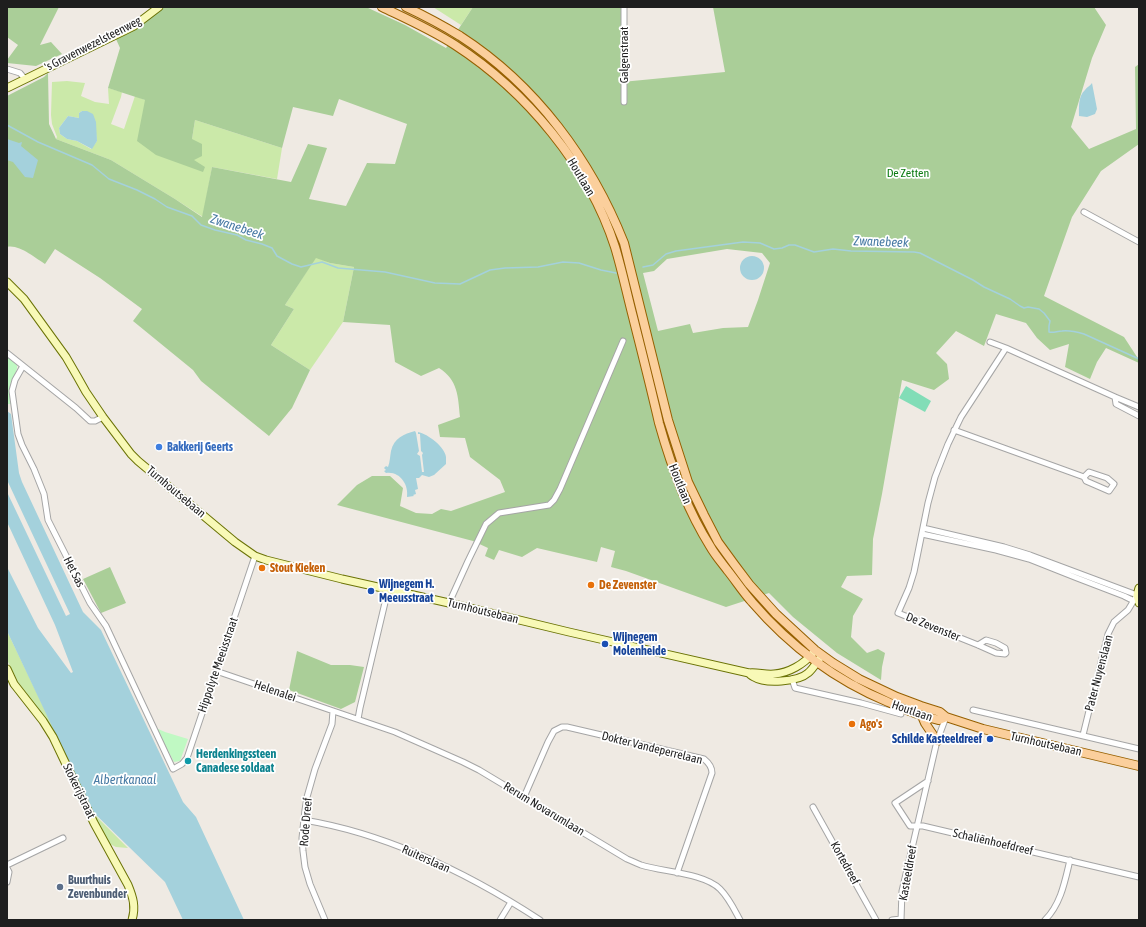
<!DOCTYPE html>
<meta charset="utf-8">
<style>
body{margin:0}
#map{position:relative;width:1146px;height:927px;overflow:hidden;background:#efeae3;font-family:"Asap Condensed",sans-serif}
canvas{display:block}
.frame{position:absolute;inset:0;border:8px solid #1e1e1e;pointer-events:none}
</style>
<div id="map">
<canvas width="1146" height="927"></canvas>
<div class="frame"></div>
</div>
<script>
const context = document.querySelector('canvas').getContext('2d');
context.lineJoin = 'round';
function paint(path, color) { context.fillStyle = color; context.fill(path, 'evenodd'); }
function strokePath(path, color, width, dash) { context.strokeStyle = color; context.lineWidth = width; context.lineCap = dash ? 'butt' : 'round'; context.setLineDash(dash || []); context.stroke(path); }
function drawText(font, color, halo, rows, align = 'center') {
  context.font = font + ' "Asap Condensed",sans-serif'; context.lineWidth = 3.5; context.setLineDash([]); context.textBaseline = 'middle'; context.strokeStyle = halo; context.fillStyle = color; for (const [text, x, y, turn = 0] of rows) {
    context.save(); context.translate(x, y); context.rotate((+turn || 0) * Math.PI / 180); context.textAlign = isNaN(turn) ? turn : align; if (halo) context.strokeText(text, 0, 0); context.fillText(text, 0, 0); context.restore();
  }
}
const grass = new Path2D(`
 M433 7H473L461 25Z
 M67 81 85 83 81 96 95 102 109 104 108 88 122 92 121 97 111 124 124 129 135 96 145 100 194 160 192 139 195 120 282 148 277 179 212 167 203 217 175 199 111 160 56 139 57 137 52 124 51 115 52 82ZM82 111 96 134 97 141 91 149 77 141 67 139 60 134 59 128 68 116 79 118V113Z
 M316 257 330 263 354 267 343 322 310 370 271 345 294 309 285 305Z
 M7 631 57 735 40 711 18 682 7 660Z
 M94 814 128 848 116 847 110 844Z`);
const forest = new Path2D(`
 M7 7H59L40 45 51 42 62 54 36 66 7 63V60L18 45 7 37Z
 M163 7H366L405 25 446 48 473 7H621L622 82 725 72 713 7H1094L1106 25 1092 58 1071 127 1089 149 1136 129 1135 67 1139 64V144L1101 171 1072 217 1044 296 1124 337 1139 360V363L1106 348 1097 362 1090 379 1065 367 1069 344 1050 350 1037 338 1026 323 996 314 984 346 956 331 936 353 947 364 949 379 934 390 902 380 882 494 873 539 872 575 847 576 841 587 863 599 853 616 851 637 867 653 878 649 885 653 882 667 881 680 837 653 793 617 769 593 726 607 626 571 611 567 615 551 601 547 597 562 537 548 522 557 499 550 494 560 485 556 488 548 473 541 337 505 357 485 372 476H390L403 488 400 506 416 513 432 514 441 509 451 511 505 492 500 480 470 457 465 438 440 437 438 425 460 417C458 396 458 380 439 368L421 376 395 362 390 325 343 322 354 267 330 263 316 258 285 305 294 309 271 345 310 370 292 408 269 436 201 381 193 370 133 321 142 309 100 278 55 249 45 264C35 258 19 244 7 247V96L44 77 48 73 49 124 56 139 111 160 175 199 202 217 212 167 291 182 308 144 327 148 309 199 346 206 367 163 395 164 407 124 339 99 333 116 293 107 282 148 195 120 192 139 202 144V156L194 160 205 167 203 172 156 155 137 141 145 100 108 88 120 48 116 39 136 28ZM727 249 762 253 770 263 758 300 748 327 723 328 693 333 690 324 658 331 643 273 654 271 667 259Z
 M110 567 126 603 101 613 83 579Z
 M297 651 331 665H350L364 667 355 702 341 709 289 690Z`);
const park = new Path2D(`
 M7 356 17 365C18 373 11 378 10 387 9 392 11 399 12 404H7Z
 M156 728 165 732 188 739 180 761 174 762Z`);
const pitch = new Path2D(`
 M906 386 931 401 925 412 899 398Z`);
const water = new Path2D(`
 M1092 83 1097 109 1095 114 1087 117 1079 116C1079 108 1078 96 1085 90 1087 87 1090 86 1092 83Z
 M82 111H87L93 114 96 122 97 141 92 149 77 141 67 139 60 134 59 128 68 116 79 118V113Z
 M7 139 19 143 22 142 21 146 38 160 33 178 25 177 13 162 7 160Z
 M740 268a12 12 0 1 1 24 0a12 12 0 1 1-24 0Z
 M7 411 11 414 19 473 22 482 83 612 101 630 183 802 196 817 244 920H183L165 882 92 811 7 631V567L38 628 71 673 73 672 55 625 7 522V492L66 616 70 614 7 480Z
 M415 431 416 433 419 451 417 454 420 456 422 472H424L422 455 423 453 421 451 420 434H418V432C428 434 445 447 446 457 446 458 446 463 446 464L434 475 429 477 422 475 419 478H416L418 489 415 490 416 494 413 495 414 496 407 497C409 485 400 471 386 473L384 471 386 470 384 468 386 466 388 467C390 462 390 456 391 451 394 438 404 434 415 431Z`);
const stream = new Path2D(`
 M7 125 38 142 92 165 109 179 137 190 155 199 167 207 192 216 201 225 215 230 237 235 246 240 262 244 272 248 277 256 292 264 301 267 322 262 338 268 385 272 435 283 460 284 490 270 505 268 538 267 563 262 579 263 601 270 616 273
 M643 267 653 265 666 254 676 251 743 242 760 243 774 249 782 248 789 245H795L814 252 833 249 851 251 914 252 920 253 973 280 984 287 1010 299 1020 306 1024 308 1028 307 1039 309 1044 313 1050 321 1049 326V332C1054 333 1057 331 1062 331 1070 330 1077 332 1084 334L1139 359`);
const street = new Path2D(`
 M624 7V102
 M7 69 20 73 25 79
 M1084 212 1139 242
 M990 342 1006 348
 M7 353 76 408 90 421H95L103 417
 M23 366 15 380 12 391 18 434 22 445 34 469 44 494 48 520 90 603 106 626 173 769 182 764 187 758 255 556
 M1115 397 1116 404 1139 416
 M954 430 1084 477 1086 481 1109 491 1114 484 1107 478 1089 472 1084 477
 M923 528 1004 547 1030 555 1137 595 1128 610 1114 622 1108 634 1083 735
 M922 534 996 550 1029 559 1077 578 1124 596 1134 601
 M449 603 468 561 486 524 499 513 549 505 554 500 560 489 623 341
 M978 645 986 640 996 643 1005 648 1006 653 1005 654 996 653 978 645 898 613 909 588 914 572 928 503 935 477 948 444 961 417 1006 348 1115 397 1139 407
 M216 671 395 732 463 762 479 770 627 859C632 861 636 863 641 865 663 872 704 873 720 889 729 898 734 909 740 920
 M792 679 795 688 861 703 901 714
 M973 710 1139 749
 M358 719 360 708 388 590
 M928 781 895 803 910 826H923L1139 877
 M524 797 548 742 554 731 562 727H567L704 759C709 763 712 767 712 773L677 873
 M813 807 876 920
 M304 820C388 834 468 873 540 920
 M7 865 63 838
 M7 868 9 872 7 882
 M325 920 310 884 305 867 303 851 302 838 305 810 307 797 315 769 332 724 333 711
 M500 920 511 902
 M892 920 901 919
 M901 920 902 891 937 741 946 717
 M1045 920C1061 904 1065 881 1070 860`);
const secondary = new Path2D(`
 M7 88 124 31 134 26 159 7
 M7 282 24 299 66 357 77 376 86 392 103 417 131 454 138 461 235 542 255 556 266 560 342 579 449 603 569 632 749 673C757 672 766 675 774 674 789 673 804 664 813 653
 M1139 588 1137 595 1139 603
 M7 669 14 684 43 721 53 737 94 823 128 885C133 897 136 907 132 920
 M749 673C750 675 752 676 754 677 765 684 798 682 808 673 813 669 816 663 820 658`);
const primary = new Path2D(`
 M382 7C407 19 432 30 455 45 526 91 589 166 615 247 622 270 627 294 633 317 642 353 651 388 659 423 671 466 686 508 710 546 715 555 722 563 728 571 736 581 743 592 752 602 789 645 835 680 888 702 905 710 921 716 939 720L946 717
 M406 7C425 16 442 25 460 36 536 85 591 160 624 243L668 420 688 482 704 515 718 542 734 564 749 584 776 614 815 650 833 663 859 679 897 697 921 706 940 712 946 717 983 729 1139 766
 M922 716 925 723 937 741`);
const markers = [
 [159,447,4,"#3f7fe0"],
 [262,568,4,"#e8710a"],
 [591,585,4,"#e8710a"],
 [371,591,4,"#1a4fb4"],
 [605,644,4,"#1a4fb4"],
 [852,724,4,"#e8710a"],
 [990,739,4,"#1a4fb4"],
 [188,761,4,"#0f9aa8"],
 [60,887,4,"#5c6f8a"]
];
const streetNames = [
 ["'s Gravenwezelsteenweg",93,44,-27],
 ["Galgenstraat",624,55,-90],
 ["Houtlaan",581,177,59],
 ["Houtlaan",680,484,68],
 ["Turnhoutsebaan",176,492,40],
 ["Het Sas",74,572,63],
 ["Turnhoutsebaan",483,611,14],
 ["De Zevenster",933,627,22],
 ["Hippolyte Meeùsstraat",218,665,-71],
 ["Pater Nuyenslaan",1099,673,-75],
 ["Helenalei",275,691,19],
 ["Houtlaan",912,711,19],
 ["Turnhoutsebaan",1046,744,13],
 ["Dokter Vandeperrelaan",652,748,14],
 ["Stokerijstraat",79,791,64],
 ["Rerum Novarumlaan",544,809,31],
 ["Rode Dreef",306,822,-85],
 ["Schaliënhoefdreef",993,842,13],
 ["Ruiterslaan",426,859,24],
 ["Kortedreef",845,863,61],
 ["Kasteeldreef",908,873,-80]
];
const parkNames = [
 ["De Zetten",908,173]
];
const shopNames = [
 ["Bakkerij Geerts",167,447]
];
const foodNames = [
 ["Stout Kieken",270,568],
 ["De Zevenster",599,585],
 ["Ago's",860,724]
];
const transitNames = [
 ["Wijnegem H.",379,584],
 ["Meeusstraat",379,598],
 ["Wijnegem",613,637],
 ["Molenheide",613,651],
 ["Schilde Kasteeldreef",982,739,"right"]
];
const cultureNames = [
 ["Herdenkingssteen",196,754],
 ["Canadese soldaat",196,768]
];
const serviceNames = [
 ["Buurthuis",68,880],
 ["Zevenbunder",68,894]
];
const waterNames = [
 ["Zwanebeek",237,227,18],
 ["Zwanebeek",881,242,2],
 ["Albertkanaal",125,780]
];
paint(grass, '#cbe9a9');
paint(forest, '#aace98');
paint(park, '#c0f9c3');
paint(pitch, '#82ddb7');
paint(water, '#a4d1dc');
strokePath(stream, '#a4d1dc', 1.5);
strokePath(street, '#a5a5a5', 7);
strokePath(secondary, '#6b7306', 9);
strokePath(primary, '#966001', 10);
strokePath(street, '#fff', 5);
strokePath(secondary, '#f8f9b7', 7);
strokePath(primary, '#fbcf9c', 8);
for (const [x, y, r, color] of markers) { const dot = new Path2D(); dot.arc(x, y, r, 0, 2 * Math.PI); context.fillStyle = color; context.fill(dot); strokePath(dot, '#fff', 1.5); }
drawText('12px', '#1e1e1e', '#fff', streetNames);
drawText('12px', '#0c7b12', '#fff', parkNames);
drawText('bold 12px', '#366cbe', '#fff', shopNames, 'left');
drawText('bold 12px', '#c56008', '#fff', foodNames, 'left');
drawText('bold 12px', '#164399', '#fff', transitNames, 'left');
drawText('bold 12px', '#0d838f', '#fff', cultureNames, 'left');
drawText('bold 12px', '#4e5e75', '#fff', serviceNames, 'left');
drawText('italic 13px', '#487aa4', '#fff', waterNames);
</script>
